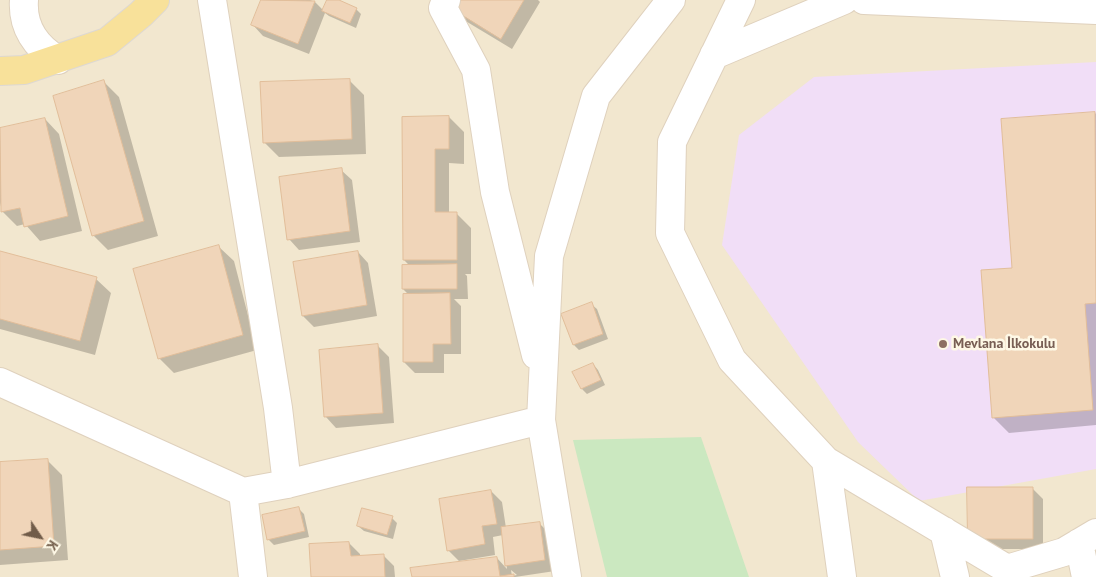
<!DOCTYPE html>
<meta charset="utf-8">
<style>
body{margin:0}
#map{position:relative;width:1096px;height:577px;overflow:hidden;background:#fbf4e0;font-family:"PT Sans",sans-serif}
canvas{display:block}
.north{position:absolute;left:15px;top:512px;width:50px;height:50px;-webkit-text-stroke:4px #fef8e6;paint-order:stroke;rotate:124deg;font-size:14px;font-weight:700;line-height:20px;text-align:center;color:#715c49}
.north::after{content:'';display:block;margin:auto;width:18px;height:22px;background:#715c49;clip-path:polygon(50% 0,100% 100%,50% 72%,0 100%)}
</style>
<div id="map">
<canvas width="1096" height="577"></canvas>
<div class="north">K</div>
</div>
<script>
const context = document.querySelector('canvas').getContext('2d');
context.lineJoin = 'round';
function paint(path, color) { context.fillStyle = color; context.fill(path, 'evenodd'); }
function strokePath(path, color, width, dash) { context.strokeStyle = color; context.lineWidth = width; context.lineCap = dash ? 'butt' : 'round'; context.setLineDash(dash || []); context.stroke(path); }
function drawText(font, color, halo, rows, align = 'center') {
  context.font = font + ' "PT Sans",sans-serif'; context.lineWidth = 5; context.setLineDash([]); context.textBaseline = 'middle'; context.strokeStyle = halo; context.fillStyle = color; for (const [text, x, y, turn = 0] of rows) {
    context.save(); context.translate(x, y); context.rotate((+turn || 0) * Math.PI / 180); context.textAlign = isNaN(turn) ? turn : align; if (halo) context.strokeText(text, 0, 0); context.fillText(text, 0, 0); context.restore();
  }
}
const residential = new Path2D(`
 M0 0H1096V577H0Z`);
const education = new Path2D(`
 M1096 62V469L919 501 858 442 722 245 739 135 814 77Z`);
const green = new Path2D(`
 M701 437 749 577H607L573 440Z`);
const shadow = new Path2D(`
 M262 0H310L315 2 324 11 328 0H336L356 9 361 14 356 28 329 16 325 13 309 54 263 36 253 25Z
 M439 0H538L540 2 512 49 449 11Z
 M349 80 364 95 366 154 279 157 264 142Z
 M104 82 119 97 158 236 108 250 93 235Z
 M1095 113 1096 114V425L1009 433 994 418 1013 269Z
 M449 117 464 132V164L449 163V213H456L471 228V274H465L467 276 468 299H454L461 306V354H444V373H415L404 362 409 295 403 289 410 266 404 260 403 118Z
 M45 119 59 134 82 231 40 241 25 224 17 226 2 211 0 202V129Z
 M341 170 352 180 360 242 299 250 289 239Z
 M219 247 234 261 257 350 174 373 159 358Z
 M358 252 368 263 377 316 314 327 303 316Z
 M0 253 96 279 111 293 95 355 0 329Z
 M591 304 597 309 608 339 579 350 574 345 562 315Z
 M378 346 389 357 394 423 336 428 326 417Z
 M593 364 598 370 605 385 587 394 582 389 574 372Z
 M47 460 62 475 68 560 0 565V464Z
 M1032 488 1043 499V549H980L969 539Z
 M491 491 502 502 506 528 539 523 550 534 555 571 515 577H413L497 558 507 569 503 535 493 537 495 555 459 561 448 550ZM511 570 517 575 512 576Z
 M299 509 304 514 309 537 274 545 268 539Z
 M392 518 397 523 393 539 364 531 358 526Z
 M349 543 360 554V557L383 555 394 566 395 577H312Z`);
const building = new Path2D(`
 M261 0 315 1 298 44 251 25Z
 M327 0H339L357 8 350 23 322 11Z
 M438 0H524L501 39Z
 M350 79 352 139 263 143 260 82Z
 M104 80 144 221 92 236 53 96Z
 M1095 112 1096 303 1085 304 1093 410 992 418 981 270 1012 268 1001 119Z
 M449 116V149H435V212H457V260H403L402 117Z
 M45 118 68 216 24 227 20 208 1 212 0 128Z
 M342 168 350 231 287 240 279 177Z
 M219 245 243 335 158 359 133 269Z
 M0 251 97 277 80 341 0 319Z
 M358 251 367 305 302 316 293 262Z
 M457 264V289H402V265Z
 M450 293 451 344H433V362H403V294Z
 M592 302 603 334 573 345 561 314Z
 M378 344 383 413 324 417 319 350Z
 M593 363 601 380 581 389 572 372Z
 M48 459 54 546 0 550V462Z
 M967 487H1033V539H968Z
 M491 490 497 524 482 526 485 544 447 551 439 499Z
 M299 507 305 531 267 540 262 515Z
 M362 508 393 516 387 535 357 526Z
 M540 522 545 560 505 566 501 527Z
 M349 542 351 556 384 554 385 577H311L309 544Z
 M497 557 500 576 514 574V577H412L410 568Z`);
const minor = new Path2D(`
 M24 0C22 27 36 47 58 60
 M212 0 278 408 287 484
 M446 0 443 8 476 70 495 192 536 355
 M741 0 672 142 670 233 732 360 826 461 842 577
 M864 0 1096 10
 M714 55 844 0
 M0 382 243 492 287 484 541 420 549 256 596 96 671 0
 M541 420 567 577
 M826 461 1007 569 1064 552 1096 533
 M243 492 253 577
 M944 531 955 577
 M1079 543 1086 577`);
const major = new Path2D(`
 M0 71 24 70 107 42 141 14 155 0`);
const markers = [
 [943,344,5,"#8d6e63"]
];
const educationNames = [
 ["Mevlana İlkokulu",953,344]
];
paint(residential, '#f2e7cf');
paint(education, '#f1def7');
paint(green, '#cbe8c0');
paint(shadow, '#0003');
paint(building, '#f0d5b9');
strokePath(building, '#e2be9a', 1);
strokePath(minor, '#dfd1bd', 30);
strokePath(major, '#ddd8d3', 30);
strokePath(minor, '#fff', 28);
strokePath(major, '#f8e19a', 28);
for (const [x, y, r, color] of markers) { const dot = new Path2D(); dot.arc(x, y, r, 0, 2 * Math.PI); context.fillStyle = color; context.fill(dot); strokePath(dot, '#fef8e6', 2); }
drawText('bold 14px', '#785e54', '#fef8e6', educationNames, 'left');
</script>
